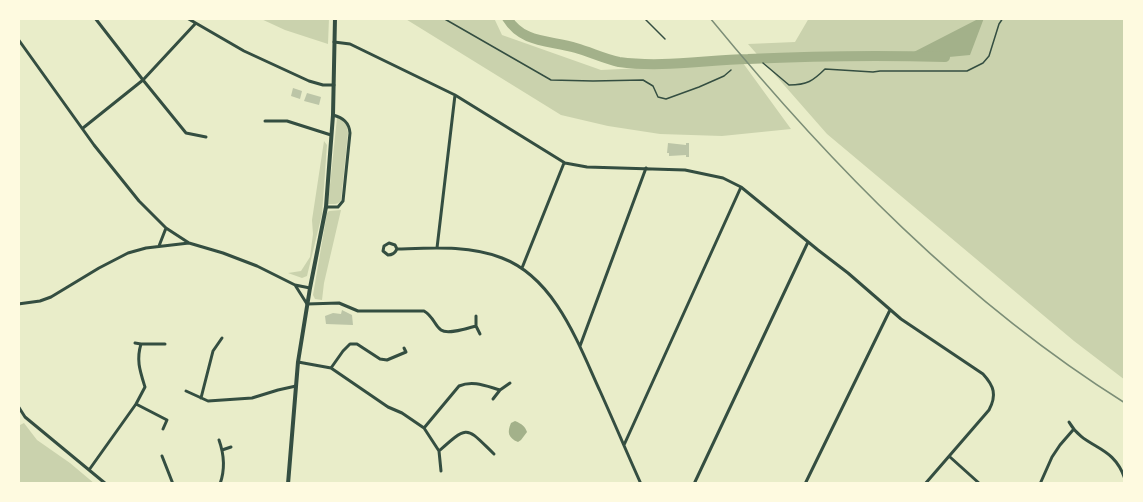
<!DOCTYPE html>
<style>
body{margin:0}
#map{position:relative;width:1143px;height:502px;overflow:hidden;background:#e9edc9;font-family:Arial,sans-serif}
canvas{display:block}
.frame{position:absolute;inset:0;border:20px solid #fefae0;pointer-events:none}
</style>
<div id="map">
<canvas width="1143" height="502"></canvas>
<div class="frame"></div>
</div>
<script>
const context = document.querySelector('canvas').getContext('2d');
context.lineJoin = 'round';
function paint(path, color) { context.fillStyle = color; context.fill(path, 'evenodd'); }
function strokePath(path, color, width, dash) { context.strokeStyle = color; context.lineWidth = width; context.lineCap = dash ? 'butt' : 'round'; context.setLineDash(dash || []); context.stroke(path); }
const green = new Path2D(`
 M259 18H329L328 44 285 30Z
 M404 18H494L502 35 601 70 743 63 791 129 722 136 660 134 608 126 561 115Z
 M809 18H1125V380L1074 341 827 134 748 44 795 42Z
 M337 118 346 122 348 133 341 200C338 205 334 204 328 204Z
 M324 141 327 145 322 214 307 276 302 278 288 273 301 271 310 257 313 234 312 220Z
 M341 210 324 283 322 300 315 299 313 295 327 213 329 211Z
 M24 423 37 440 70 463 95 484H18V426Z`);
const water = new Path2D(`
 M980 18H984L970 55 949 57 906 56Z
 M515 421C522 424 525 426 527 432L521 440 518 442C508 438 507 432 511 423Z`);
const river = new Path2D(`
 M507 18C523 44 550 40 576 48 590 52 605 59 619 62 662 68 705 60 748 59 813 56 879 55 945 57`);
const building = new Path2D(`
 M293 88 302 91 300 99 291 96Z
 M307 93 321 97 319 105 304 101Z
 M668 143 686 145V143H689V157H686V155L669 156V153H667Z
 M342 310 352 315 353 325 326 324 325 316 333 313 341 314Z`);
const path = new Path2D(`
 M443 18 551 80 593 81 643 80 653 86 658 97 666 99 699 87 724 76 731 70
 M763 63 789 85C807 85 813 81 825 69L873 72 880 71H967L983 63 989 56 999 24 1003 18`);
const service = new Path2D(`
 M644 18 665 39`);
const minor = new Path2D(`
 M95 18 143 80 186 133 206 137
 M187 18 244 51 309 81 323 85H334
 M18 39 94 145 139 201 166 228 189 243
 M334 42 350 44 455 95 565 163 587 167 685 170 723 178 741 187 818 250 848 273 901 319 983 374C994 386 997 395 989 410L925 484
 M265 121H287L331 135
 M83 128 143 80 195 24
 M327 207H338L343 201 350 133C349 122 343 118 333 115
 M159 246 166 228
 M437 248 455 95
 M397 249C395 253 393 255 388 255L383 251 384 246 389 243 395 245 397 249C431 248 469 245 502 258 555 278 578 343 600 391 614 422 627 453 641 484
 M522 268 564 163
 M310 288 295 285 307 304 339 303 358 311H424C434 317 434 325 441 330 448 335 468 328 476 326
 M18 304 40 301 51 297 99 268 128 253 146 248 189 243 223 253 257 266 295 285
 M476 316V326L480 334
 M135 343 141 344H165
 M580 346 646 168
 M298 362 331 368 388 407 402 413 424 428 439 451 441 471
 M331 368 343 351 350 344H357L380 359 387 360 406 352 404 348
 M186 391 208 401 252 398 278 390 296 386
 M201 398 213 351 222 338
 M493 399 500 390 510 383
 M136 404 167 420 163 429
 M18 406 25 417 106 484
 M1069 422C1085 450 1113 443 1125 479
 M424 428 459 386C473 380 486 386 500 390
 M219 440C224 454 225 470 220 484
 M624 445 741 187
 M222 450 231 447
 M439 451C469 424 466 427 494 454
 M162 456 173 484
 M950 457 980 484
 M89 470 136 404 145 387C140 371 136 360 141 344
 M694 484 808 242
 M805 484 890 310
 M1040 484 1052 457 1060 445 1073 430`);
const secondary = new Path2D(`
 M288 484 298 362 310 288 326 207 333 115 335 18`);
const rail = new Path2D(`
 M710 18C830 164 964 302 1125 403`);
paint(green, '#cad2ad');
paint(water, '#a3b18a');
strokePath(river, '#a3b18a', 10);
paint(building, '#bcc5a7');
strokePath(path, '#344e41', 1.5);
strokePath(service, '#344e41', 1.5);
strokePath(minor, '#344e41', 3);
strokePath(secondary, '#344e41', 4);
strokePath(rail, '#7c8e77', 1.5);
</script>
